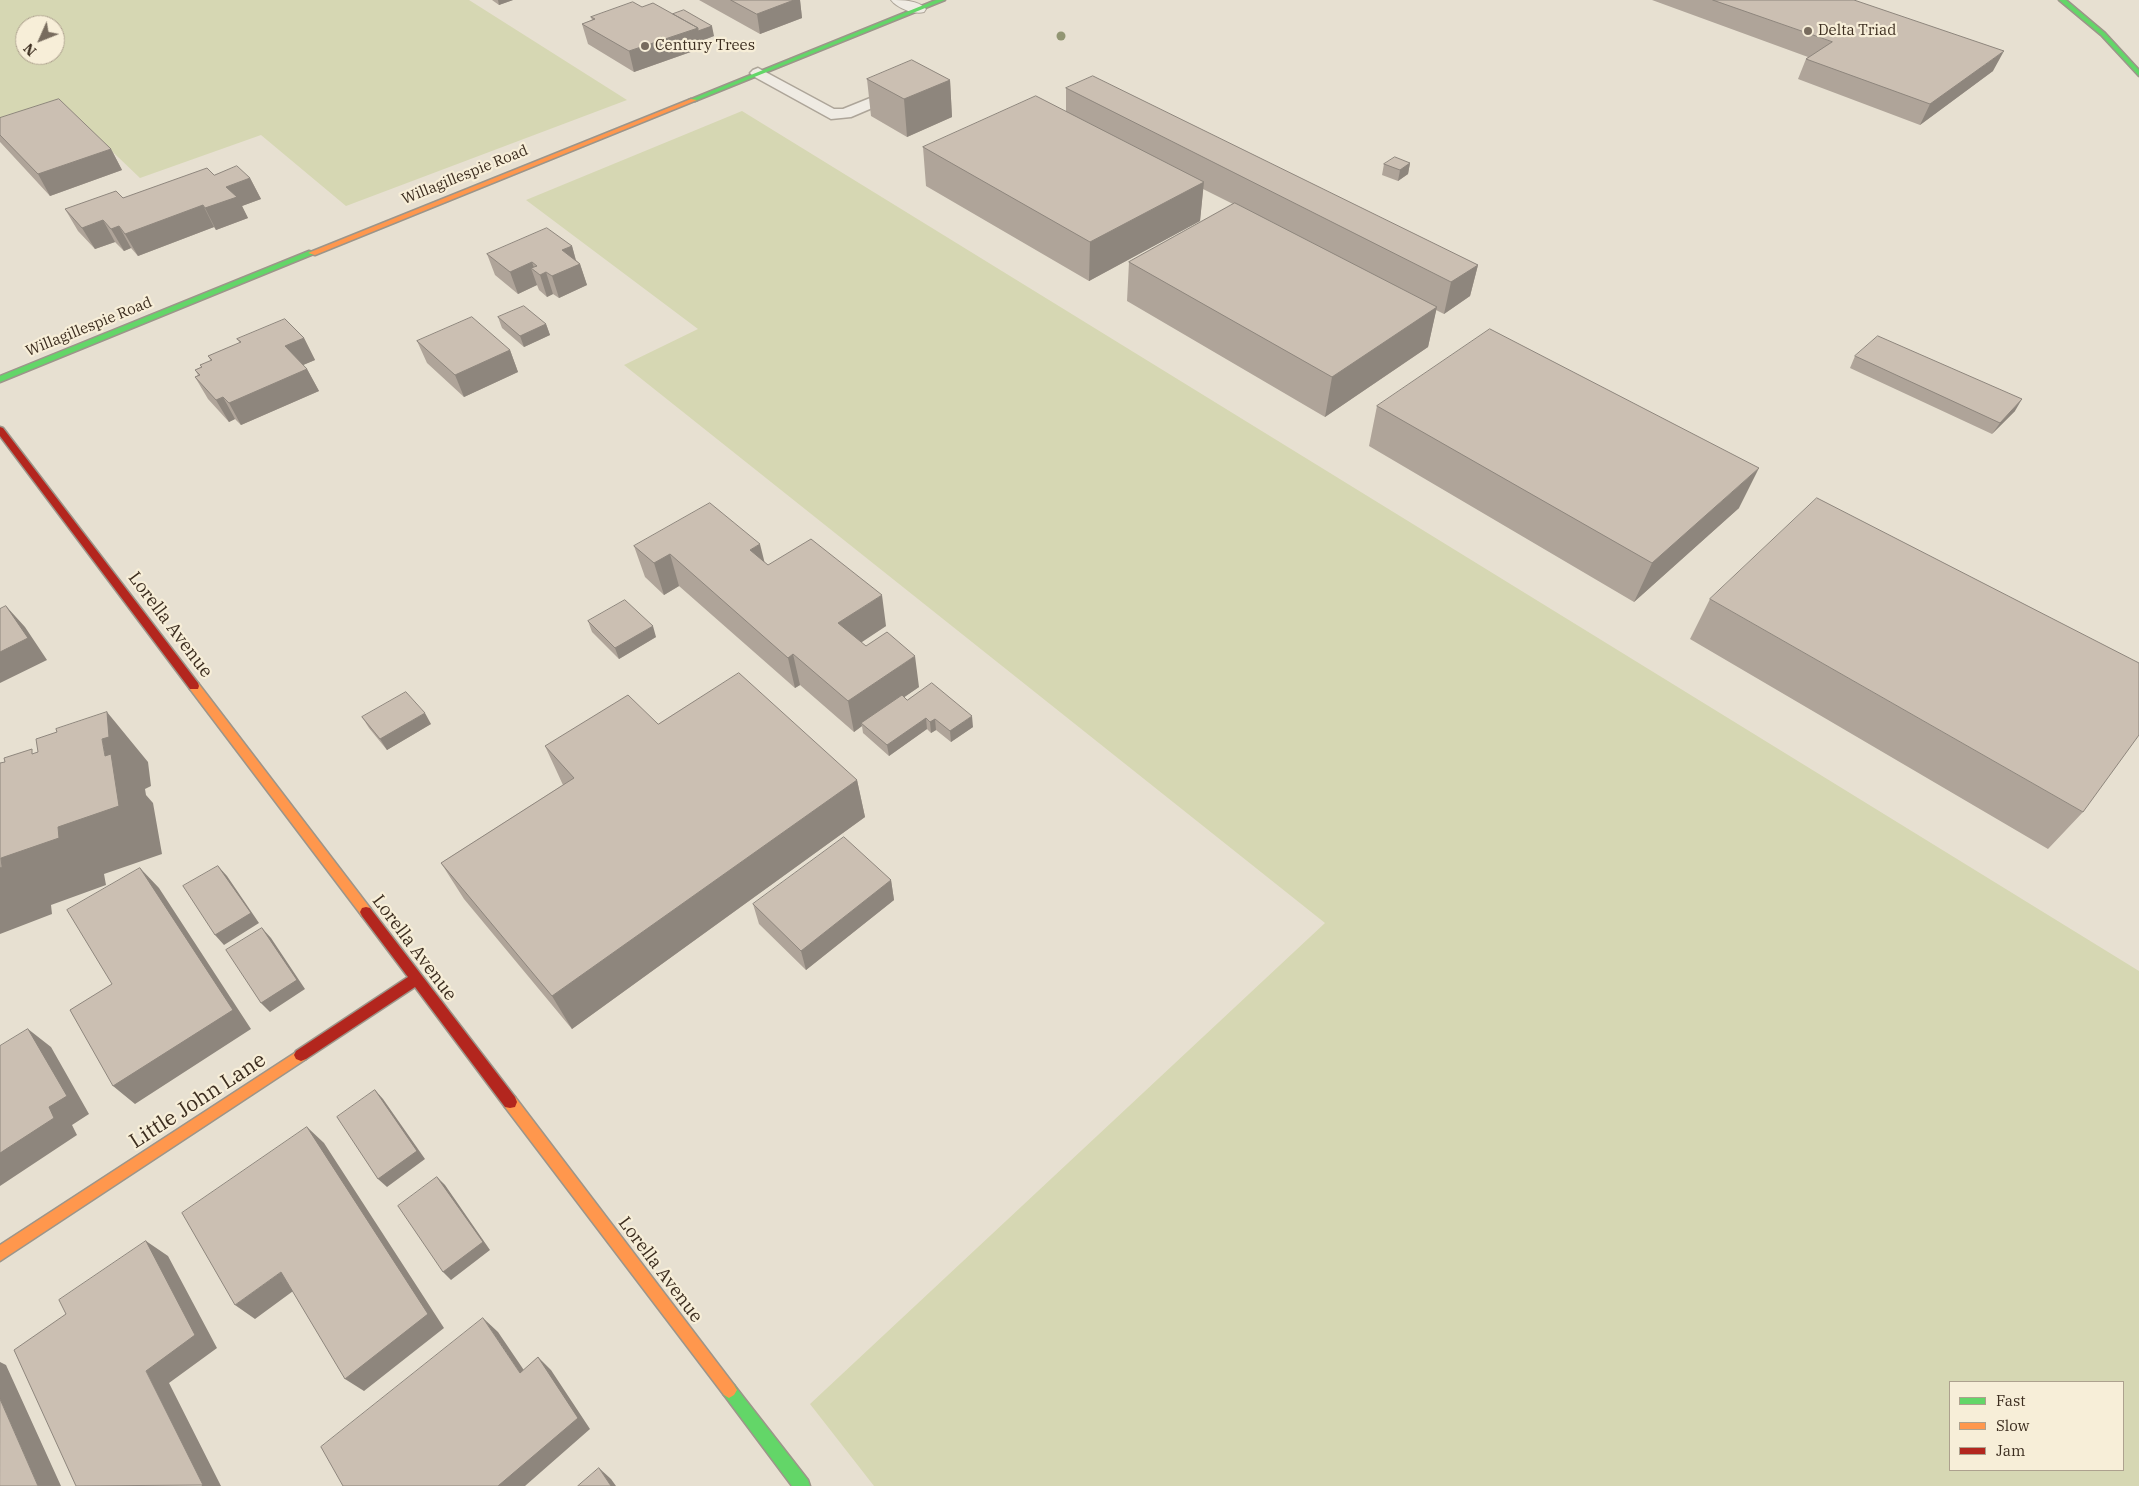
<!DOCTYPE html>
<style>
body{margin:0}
#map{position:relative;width:2139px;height:1486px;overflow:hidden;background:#e7e0d1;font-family:"IBM Plex Serif",serif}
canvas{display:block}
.legend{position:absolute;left:1949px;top:1381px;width:175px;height:90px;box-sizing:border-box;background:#f7eed8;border:1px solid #ada18e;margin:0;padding:6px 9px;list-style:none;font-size:15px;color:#3d2e20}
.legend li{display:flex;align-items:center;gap:10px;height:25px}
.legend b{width:25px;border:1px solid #ada18e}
.north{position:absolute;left:15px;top:15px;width:50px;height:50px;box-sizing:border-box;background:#f7eed8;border:1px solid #ada18e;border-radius:50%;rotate:226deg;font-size:14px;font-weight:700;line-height:20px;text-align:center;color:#3d2e20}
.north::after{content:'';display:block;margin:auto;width:18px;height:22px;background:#786c5e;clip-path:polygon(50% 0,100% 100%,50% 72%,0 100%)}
</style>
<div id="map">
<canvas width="2139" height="1486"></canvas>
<ul class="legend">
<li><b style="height:6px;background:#63d668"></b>Fast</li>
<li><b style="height:6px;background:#ff974d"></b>Slow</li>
<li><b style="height:6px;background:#b3261e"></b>Jam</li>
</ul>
<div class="north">N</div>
</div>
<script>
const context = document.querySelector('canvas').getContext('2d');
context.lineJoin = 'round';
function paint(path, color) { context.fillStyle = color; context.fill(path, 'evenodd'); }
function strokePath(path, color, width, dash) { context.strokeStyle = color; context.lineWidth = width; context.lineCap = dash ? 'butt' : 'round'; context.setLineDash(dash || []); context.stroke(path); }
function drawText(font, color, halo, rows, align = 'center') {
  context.font = font + ' "IBM Plex Serif",serif'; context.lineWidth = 4.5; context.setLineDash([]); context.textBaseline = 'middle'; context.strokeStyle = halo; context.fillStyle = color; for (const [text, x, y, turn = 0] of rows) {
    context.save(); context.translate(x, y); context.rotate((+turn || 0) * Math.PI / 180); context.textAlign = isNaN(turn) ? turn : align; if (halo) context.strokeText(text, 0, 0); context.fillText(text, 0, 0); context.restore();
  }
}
const green = new Path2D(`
 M0 0H469L627 100 346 206 261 135 140 178 75 116 0 141ZM25 25H55V55H25Z
 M742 111 2139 971V1486H874L810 1404 1325 923 624 365 698 329 526 200ZM1950 1382H2123V1470H1950Z`);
const lane = new Path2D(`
 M758 68 834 109H843L900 86 905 88 908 91 905 94 851 117 831 119 753 76 750 73 753 70Z`);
const street = new Path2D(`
 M891 0C903 0 918 0 926 9L924 12C914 15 897 8 891 0Z`);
const fast = new Path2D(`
 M936 0H945L695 101 689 100Z
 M2059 0H2066L2105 33 2139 70V76L2101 35Z
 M309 251 316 253 0 382V376Z
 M729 1382 734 1385 808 1480 810 1486H792L724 1395 721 1390 724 1385Z`);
const slow = new Path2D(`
 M691 99 697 100 315 255 308 253Z
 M194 682 198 683 370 908 372 912 370 916 366 917 362 916 190 689 189 686Z
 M301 1049 306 1051 308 1055 306 1059 0 1261V1245Z
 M510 1096 515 1097 734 1385 737 1390 734 1395 729 1398 724 1395 505 1107 503 1102 505 1097Z`);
const jam = new Path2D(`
 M0 427 3 428 198 683 199 686 198 689H190L0 436Z
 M366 907 370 908 515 1097 517 1102 515 1107 510 1108 505 1107 415 987 306 1059 301 1061 296 1059 294 1055 296 1051 408 977 362 916 360 912 362 908Z`);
const trees = [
 [1061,36]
];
const wall = new Path2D(`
 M492 0H513L499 5Z
 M699 0H800L802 18 760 34Z
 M1652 0H1854L1993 71 1920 125 1798 79 1806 59 1808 57Z
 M642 7 714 36 701 41 702 48 634 72 588 44 582 24 592 20 591 17Z
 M867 79 950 80 952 117 907 137 871 116Z
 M1066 88 1478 265 1470 296 1444 314 1436 310 1428 347 1325 417 1127 301 1129 262 1233 204 1203 189 1200 221 1089 281 926 186 923 147 1066 111Z
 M0 118 111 149 122 170 50 196 1 143 0 142Z
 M1410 163 1408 174 1398 181 1382 175 1384 164Z
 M250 178 261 199 242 206 248 218 216 230 214 227 138 256 131 248 124 251 115 242 95 249 78 231 65 209 123 198Z
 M572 246 576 260 580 264 587 285 559 298 553 294 547 297 539 290 537 285 518 294 495 275 487 254Z
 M498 317 546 324 550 335 524 347 502 328Z
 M304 338 315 360 303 365 307 369 319 391 241 425 235 419 229 422 208 399 195 377 198 375 195 370 201 367 200 365 211 361 208 356 240 343 237 339Z
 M417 341 510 350 518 372 464 397 427 363Z
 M1855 356 2015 411 1992 434 1850 368Z
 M1377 406 1739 508 1634 602 1369 446Z
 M634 546 764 562 768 565 886 626 861 642 919 687 904 697 907 700 973 727 951 742 936 730 931 733 927 729 889 756 863 733 862 726 854 732 800 685 795 688 679 586 664 595 645 577Z
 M1710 599 2083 812 2048 849 1690 639Z
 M588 621 656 637 619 659 592 632Z
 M362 717 431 724 387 750 369 728Z
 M658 724 857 780 865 817 572 1029 464 899 441 863 563 785 545 746Z
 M891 880 894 900 806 970 759 924 753 904Z`);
const shadedWall = new Path2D(`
 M498 0H513L499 5Z
 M794 0H800L802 18 760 34 757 14Z
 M712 26 714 36 701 41 702 48 634 72 629 51 698 28Z
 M2004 51 1993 71 1920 125 1930 104Z
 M950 80 952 117 907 137 904 99Z
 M111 149 122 170 50 196 38 174Z
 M1410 163 1408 174 1398 181 1400 170Z
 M250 178 261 199 242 206 248 218 216 230 205 208 226 187Z
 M1204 182 1200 221 1089 281 1090 242Z
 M203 205 214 227 138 256 125 234Z
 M103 220 115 242 95 249 82 228Z
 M119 226 131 248 124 251 111 229Z
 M572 246 577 265 580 264 587 285 559 298 552 276 562 250Z
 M532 262 535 271 531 268 537 285 518 294 510 272Z
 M1478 265 1470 296 1444 314 1451 282Z
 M546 272 553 294 547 297 540 275Z
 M1437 307 1428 347 1325 417 1332 377Z
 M546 324 550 335 524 347 520 336Z
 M304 338 315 360 296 368 285 346Z
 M510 350 518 372 464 397 455 375Z
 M307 369 319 391 241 425 229 403Z
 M223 397 235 419 229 422 216 400Z
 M2022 399 2015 411 1992 434 2000 423Z
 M1759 468 1739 508 1634 602 1652 563Z
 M760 544 768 576 750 550Z
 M670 554 679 586 664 595 654 563Z
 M882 595 886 626 844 654 838 623Z
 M6 606 25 627 47 660 0 683V652Z
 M653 626 656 637 619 659 615 648Z
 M793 654 800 685 795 688 788 658Z
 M915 656 919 687 864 725 861 723 862 726 854 732 848 701Z
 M107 712 148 762 151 786 145 789 146 795 153 803 162 854 104 874 106 885 51 905 52 914 0 934V868L1 858 58 827 105 756 102 739Z
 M425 713 431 724 387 750 380 739Z
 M972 716 973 727 951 742 950 731Z
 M926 718 927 729 889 756 887 745Z
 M935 719 936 730 931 733 930 722Z
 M857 780 865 817 572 1029 552 996Z
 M218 866 227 876 259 923 224 945 215 935Z
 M140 868 159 888 251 1029 135 1104 113 1086Z
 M891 880 894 900 806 970 801 951Z
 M262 928 271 938 305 989 270 1012 261 1003Z
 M28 1029 51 1047 89 1114 72 1125 77 1135 0 1186V1153L49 1107Z
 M375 1090 383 1099 425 1159 387 1187 378 1179Z
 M307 1127 324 1143 444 1328 364 1391 345 1379Z
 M437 1177 445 1185 490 1250 451 1280 443 1272Z
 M146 1241 168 1256 217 1348 169 1383 221 1486H202L146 1371Z
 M281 1272 300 1286 255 1319 235 1305Z
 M483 1318 498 1332 534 1385 520 1373Z
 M538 1357 551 1370 590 1429 525 1486H498Z
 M0 1362 6 1365 61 1486H38L0 1399Z
 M599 1468 611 1479 616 1486H611Z`);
const building = new Path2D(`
 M731 0H794L757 14Z
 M1713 0H1854L2004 51 1930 104 1806 59 1832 42Z
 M633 2 642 7 653 3 698 28 629 51 582 24 595 19 591 17Z
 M684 10 712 26 698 31V28L673 14Z
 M912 60 950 80 904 99 867 79Z
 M1093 76 1478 265 1451 282 1066 88Z
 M1036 96 1204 182 1090 242 923 147Z
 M59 99 111 149 38 174 0 135V118Z
 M1395 157 1410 163 1400 170 1384 164Z
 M237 166 250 178 226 187 237 197 205 208 203 205 125 234 119 226 111 229 103 220 82 228 65 209 116 191 123 198 207 168 214 175Z
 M1235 203 1437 307 1332 377 1129 262Z
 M547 228 572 246 562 250 580 264 552 276 546 272 540 275 531 268 537 266 532 262 510 272 487 254Z
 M524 306 546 324 520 336 498 317Z
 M472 317 510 350 455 375 417 341Z
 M285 319 304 338 285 346 307 369 229 403 223 397 216 400 195 377 200 375 195 370 202 367 200 365 212 360 208 356 241 342 237 339Z
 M1490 329 1759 468 1652 563 1377 406Z
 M1878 336 2022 399 2000 423 1855 356Z
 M1817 498 2139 663V735L2083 812 1710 599Z
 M710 503 760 544 750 550 768 565 811 539 882 595 838 623 866 646 887 632 915 656 848 701 793 654 788 658 670 554 654 563 634 546Z
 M625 600 653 626 615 648 588 621Z
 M6 606 28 638 0 652V609Z
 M739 673 857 780 552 996 441 863 574 778 545 746 628 695 658 724Z
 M932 683 972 716 950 731 935 719 930 722 926 718 887 745 861 723 902 695 907 700Z
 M406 692 425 713 380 739 362 717Z
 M107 712 109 737 102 739 105 756 111 754 119 806 58 827 59 838 1 858 2 867 0 868V763L5 762 4 758 32 749V754L38 752 36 739 57 732 56 729Z
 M844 837 891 880 801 951 753 904Z
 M218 866 251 913 215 935 183 886Z
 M140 868 233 1010 113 1086 70 1010 112 984 67 910Z
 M262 928 297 980 261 1003 226 950Z
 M28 1029 67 1096 49 1107 54 1118 0 1153V1046Z
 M375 1090 417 1151 378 1179 337 1117Z
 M307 1127 428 1314 345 1379 281 1272 235 1305 182 1213Z
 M437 1177 483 1242 443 1272 398 1206Z
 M146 1241 195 1335 146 1371 203 1485 76 1486 14 1350 66 1314 59 1300Z
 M483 1318 520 1373 538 1357 578 1418 498 1486H343L321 1447Z
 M0 1399 38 1486H0Z
 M599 1468 611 1486H578Z`);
const markers = [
 [1808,31,5,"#786c5e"],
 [645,46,5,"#786c5e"]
];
const farPoinames = [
 ["Delta Triad",1818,31],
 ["Century Trees",655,46]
];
const farStreetnames = [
 ["Willagillespie Road",465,175,-22],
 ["Willagillespie Road",89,327,-22]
];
const streetNames = [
 ["Lorella Avenue",170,625,53],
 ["Lorella Avenue",414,948,53],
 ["Lorella Avenue",660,1270,53]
];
const nearStreetnames = [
 ["Little John Lane",198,1101,-33]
];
paint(green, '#d6d7b3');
strokePath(lane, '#ada599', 3);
strokePath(street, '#ada599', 2);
strokePath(fast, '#9c958a', 3);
strokePath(slow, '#9c958a', 3);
strokePath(jam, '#9c958a', 3);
paint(lane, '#efebe3');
paint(street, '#efebe3');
paint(fast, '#63d668');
paint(slow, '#ff974d');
paint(jam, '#b3261e');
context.fillStyle = '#929673';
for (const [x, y] of trees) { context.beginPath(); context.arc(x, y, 4.5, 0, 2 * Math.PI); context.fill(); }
paint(wall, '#afa499');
paint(shadedWall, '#8e867d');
paint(building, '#cbbfb2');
strokePath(building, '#8e867d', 1);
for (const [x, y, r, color] of markers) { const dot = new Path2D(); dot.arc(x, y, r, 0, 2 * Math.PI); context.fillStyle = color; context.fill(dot); strokePath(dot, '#f7eed8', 2); }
drawText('15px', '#3d2e20', '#f7eed8', farPoinames, 'left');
drawText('15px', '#3d2e20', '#f7eed8', farStreetnames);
drawText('18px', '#3d2e20', '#f7eed8', streetNames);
drawText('21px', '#3d2e20', '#f7eed8', nearStreetnames);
</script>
